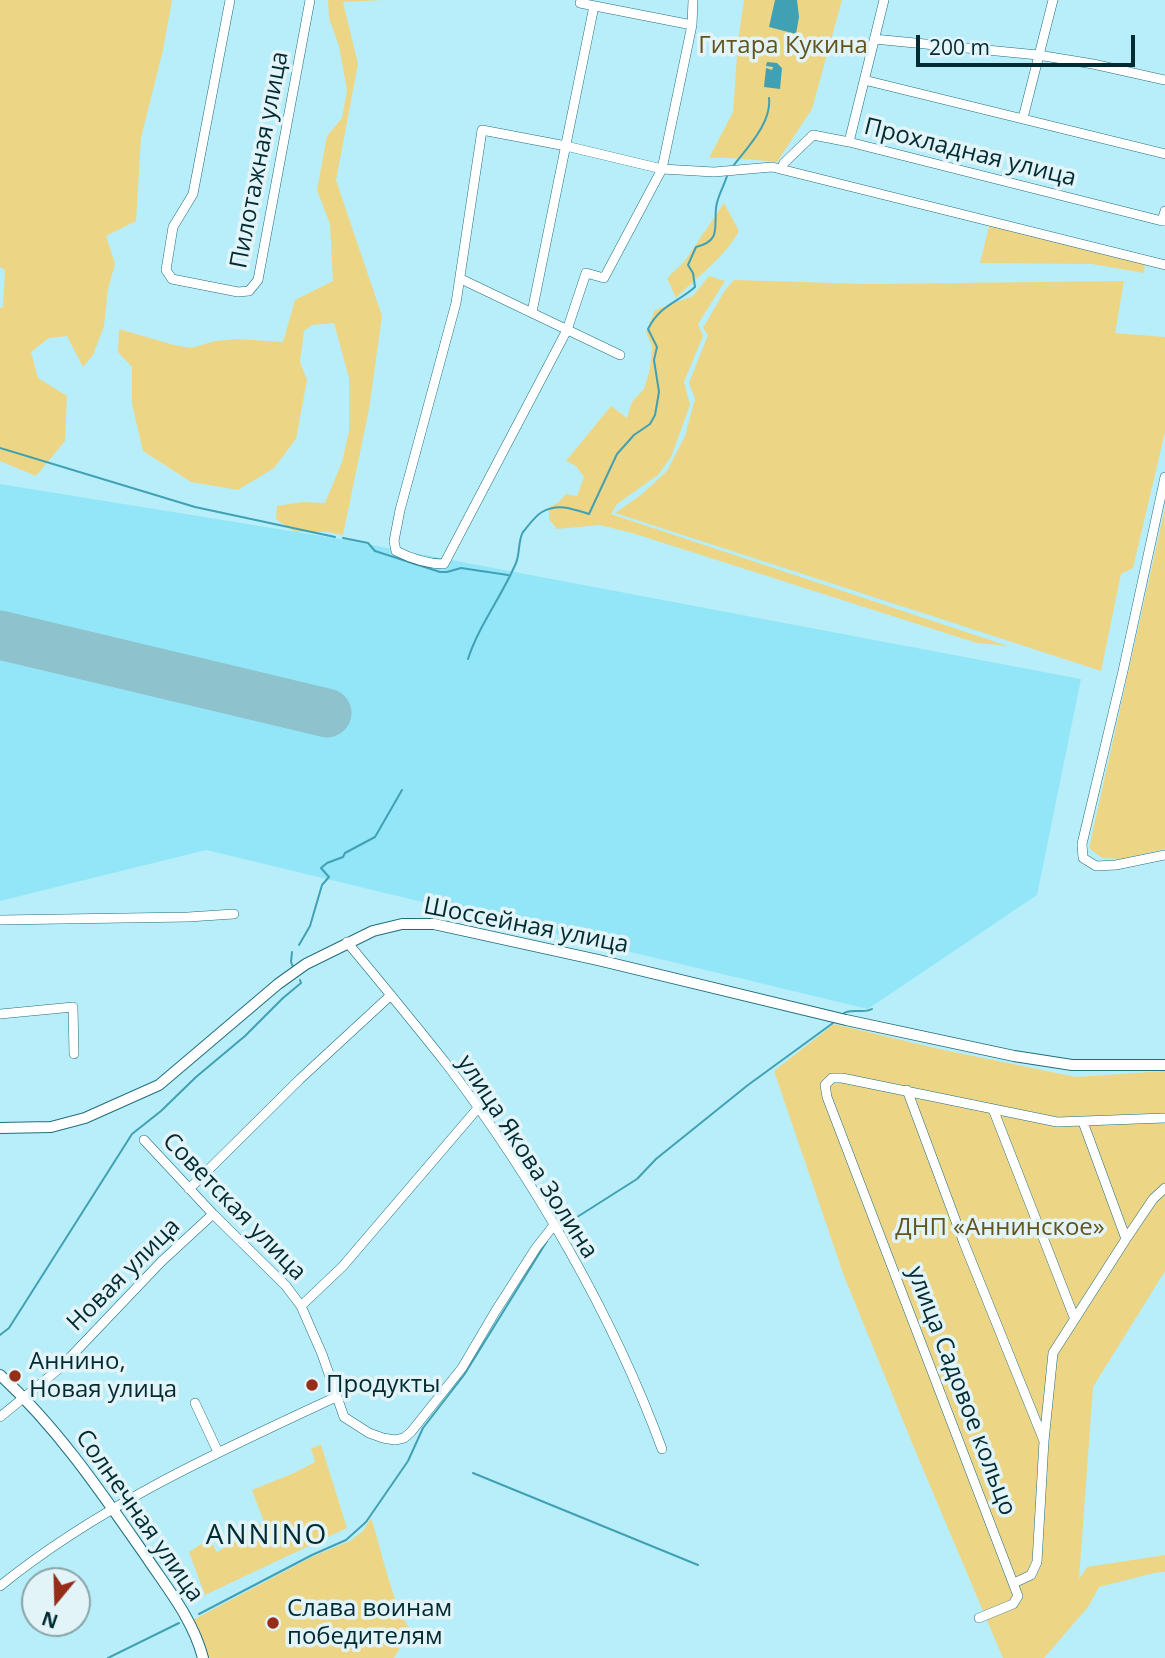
<!DOCTYPE html>
<meta charset="utf-8">
<style>
body{margin:0}
#map{position:relative;width:1165px;height:1658px;overflow:hidden;background:#b8eefa;font-family:"Open Sans",sans-serif}
canvas{display:block}
.north{position:absolute;left:21px;top:1567px;width:70px;height:70px;box-sizing:border-box;background:#e3f4f8;border:2px solid #88a4a9;border-radius:50%;rotate:199deg;font-size:19px;font-weight:700;line-height:28px;text-align:center;color:#002b33}
.north::after{content:'';display:block;margin:auto;width:24px;height:32px;background:#962d18;clip-path:polygon(50% 0,100% 100%,50% 72%,0 100%)}
.scale{position:absolute;left:916px;top:35px;width:219px;height:32px;box-sizing:border-box;border:4px solid #002b33;border-top:0;padding-left:9px;font-size:21px;line-height:24px;white-space:nowrap;color:#002b33;-webkit-text-stroke:5px #e3f4f8;paint-order:stroke}
</style>
<div id="map">
<canvas width="1165" height="1658"></canvas>
<div class="north">N</div>
<div class="scale">200 m</div>
</div>
<script>
const context = document.querySelector('canvas').getContext('2d');
context.lineJoin = 'round';
function paint(path, color) { context.fillStyle = color; context.fill(path, 'evenodd'); }
function strokePath(path, color, width, dash) { context.strokeStyle = color; context.lineWidth = width; context.lineCap = dash ? 'butt' : 'round'; context.setLineDash(dash || []); context.stroke(path); }
function drawText(font, color, halo, rows, align = 'center') {
  context.font = font + ' "Open Sans",sans-serif'; context.lineWidth = 7; context.setLineDash([]); context.textBaseline = 'middle'; context.strokeStyle = halo; context.fillStyle = color; for (const [text, x, y, turn = 0] of rows) {
    context.save(); context.translate(x, y); context.rotate((+turn || 0) * Math.PI / 180); context.textAlign = isNaN(turn) ? turn : align; if (halo) context.strokeText(text, 0, 0); context.fillText(text, 0, 0); context.restore();
  }
}
const built = new Path2D(`
 M0 484 340 539 1081 679 1037 895 868 1009 206 850 0 901Z`);
const green = new Path2D(`
 M0 0H172L163 50 141 138 136 221 106 236 115 264 108 289 104 326 93 355 83 367 67 336 49 338 31 352 38 378 67 396 65 441 36 476 0 461V308L3 307 5 270 0 267Z
 M328 0H384L343 2 358 64 336 180 382 316 369 409 343 535 330 532H295L276 519 277 506 302 502 325 503 342 462 349 431V378L334 323 312 325 304 331 300 362 307 380 296 439 274 468 238 490 191 482 143 451 132 404V367L118 352 119 329 174 345 191 348 215 341 237 339 283 342 295 300 333 281 330 224 317 190 327 136 342 118 347 90 339 46 329 18Z
 M744 0H842L812 109 777 162C754 160 732 157 709 158L733 112 738 41Z
 M724 203 739 231C723 259 698 276 676 298L667 278 684 262Z
 M989 226 1145 263 1144 273 1092 264 980 263Z
 M709 276 725 281 698 324 703 336 684 382 690 405 671 457 658 475 617 504 611 514 1008 646 977 643 632 533 600 525 557 529 549 519V507L558 503 566 494 577 496 584 477 576 466 566 461 611 406 627 418 632 402 644 389 650 369 652 347 646 332 655 310 693 296Z
 M734 280 869 284 1124 281 1115 333 1165 337V432L1133 568 1121 574 1101 671 615 513 642 494 667 471 685 436 695 399 689 383 708 335 703 328 725 290Z
 M1165 508V849L1121 859 1102 858 1089 848Z
 M834 1024 939 1049 1076 1077 1165 1071V1271L1093 1387 1079 1579 1087 1567 1165 1555V1572L1154 1573 1099 1587 1088 1607 1044 1658H1003L917 1455 844 1276 774 1071Z
 M321 1445 347 1528 205 1595 189 1552 209 1539 217 1552 241 1538 240 1535 264 1522 252 1490 294 1473 315 1462 311 1448Z
 M371 1518C379 1541 396 1617 411 1629L394 1658H206L191 1621 314 1556 350 1541 363 1531Z`);
const water = new Path2D(`
 M775 0H797L799 17 796 34 769 27Z
 M767 62 777 63 782 68 780 89 764 87 766 68 772 70 773 67 766 66Z`);
const stream = new Path2D(`
 M787 38 789 32
 M734 165C748 147 772 122 769 98
 M0 448 195 507 335 537
 M343 538 368 543 375 551 440 572H447L461 568 508 575
 M468 659C479 625 502 596 516 563 520 554 518 540 523 532 528 526 535 516 542 512 558 503 573 509 589 514L617 454 634 435 650 424 655 415 659 392 654 360 657 347 648 329C660 305 677 303 695 287L693 273 688 265 696 247C721 241 714 228 716 208 717 197 724 186 727 176
 M299 945 310 926 322 885 329 877 321 868 327 863 343 857 345 853 375 837 402 790
 M292 952 291 962 293 967
 M844 1013C853 1008 863 1014 872 1009
 M563 1226 637 1179 656 1159 748 1085 833 1023
 M0 1335 9 1328 132 1134 161 1111 196 1077 245 1036 283 998 301 983 300 980
 M473 1473 698 1565
 M199 1614 312 1555 346 1540 366 1522 408 1461 423 1428 464 1375 547 1241
 M108 1658 179 1623`);
const runway = new Path2D(`
 M0 635 327 713`);
const minor = new Path2D(`
 M230 0 193 194 173 227 166 270 172 279 238 292 249 291 258 280 310 0
 M693 0 692 25 662 169 604 278 586 273 567 330 444 564C426 564 412 559 396 551L394 541 400 510 456 303 482 130 566 146 662 169 714 172 772 167 1165 265
 M580 3 692 25
 M874 39 1038 55 1093 64 1165 80
 M864 80 1165 154
 M1023 118 1053 0
 M849 142 884 0
 M781 169 784 163 813 135 849 142 1162 221 1165 211
 M461 279 620 355
 M532 312 594 6
 M1165 477 1123 671 1082 844 1083 858 1096 866 1116 865 1165 855
 M0 920 188 917 234 914
 M347 942C381 983 415 1024 448 1066 534 1180 613 1315 662 1449
 M0 1014 73 1007 74 1054
 M907 1090 964 1243 1044 1441
 M993 1109 1074 1317
 M1083 1122 1126 1239
 M144 1140 213 1214 286 1286 301 1306 322 1354 344 1417 369 1433 383 1438 395 1440 404 1438 411 1432 462 1368 495 1312 536 1248 554 1225
 M189 1189 300 1079 391 995
 M301 1306 343 1266 478 1108
 M195 1403 218 1452
 M0 1417 60 1368 161 1262 213 1214
 M1014 1583 1031 1575 1037 1562 1044 1441 1053 1353 1126 1239 1153 1199 1165 1188
 M0 1586C100 1505 220 1451 336 1397
 M979 1618 1013 1604 1018 1596 827 1097 825 1085 832 1078H842L1057 1122 1165 1118`);
const major = new Path2D(`
 M0 1128 51 1127 85 1118 159 1085 278 984 306 964 373 931 402 924H434L598 960 846 1020 1014 1056 1072 1065H1165
 M0 1375C57 1427 101 1492 145 1555 167 1588 193 1619 203 1658`);
const markers = [
 [15,1376,7,"#962d18"],
 [312,1385,7,"#962d18"],
 [273,1623,7,"#962d18"]
];
const parkNames = [
 ["Гитара Кукина",783,46],
 ["ДНП «Аннинское»",1000,1228]
];
const streetNames = [
 ["Прохладная улица",970,153,14],
 ["Пилотажная улица",260,160,-79],
 ["Шоссейная улица",526,926,11],
 ["улица Якова Золина",527,1157,57],
 ["Советская улица",234,1207,46],
 ["Новая улица",124,1275,-45],
 ["улица Садовое кольцо",961,1391,69],
 ["Солнечная улица",139,1516,55]
];
const poiNames = [
 ["Аннино,",29,1362],
 ["Новая улица",29,1390],
 ["Продукты",326,1385],
 ["Слава воинам",287,1609],
 ["победителям",287,1637]
];
const quarterNames = [
 ["ANNINO",267,1536]
];
paint(built, '#93e6f8');
paint(green, '#edd586');
paint(water, '#40a1b4');
strokePath(stream, '#40a1b4', 2);
strokePath(runway, '#8ec2cd', 49);
strokePath(minor, '#216e7d', 10);
strokePath(major, '#216e7d', 12);
strokePath(minor, '#fff', 9);
strokePath(major, '#fff', 10);
for (const [x, y, r, color] of markers) { const dot = new Path2D(); dot.arc(x, y, r, 0, 2 * Math.PI); context.fillStyle = color; context.fill(dot); strokePath(dot, '#e3f4f8', 2.5); }
drawText('24px', '#63541e', '#e3f4f8', parkNames);
drawText('24px', '#002b33', '#e3f4f8', streetNames);
drawText('24px', '#002b33', '#e3f4f8', poiNames, 'left');
context.letterSpacing = '2px';
drawText('28px', '#002b33', '#e3f4f8', quarterNames);
context.letterSpacing = '0px';
</script>
